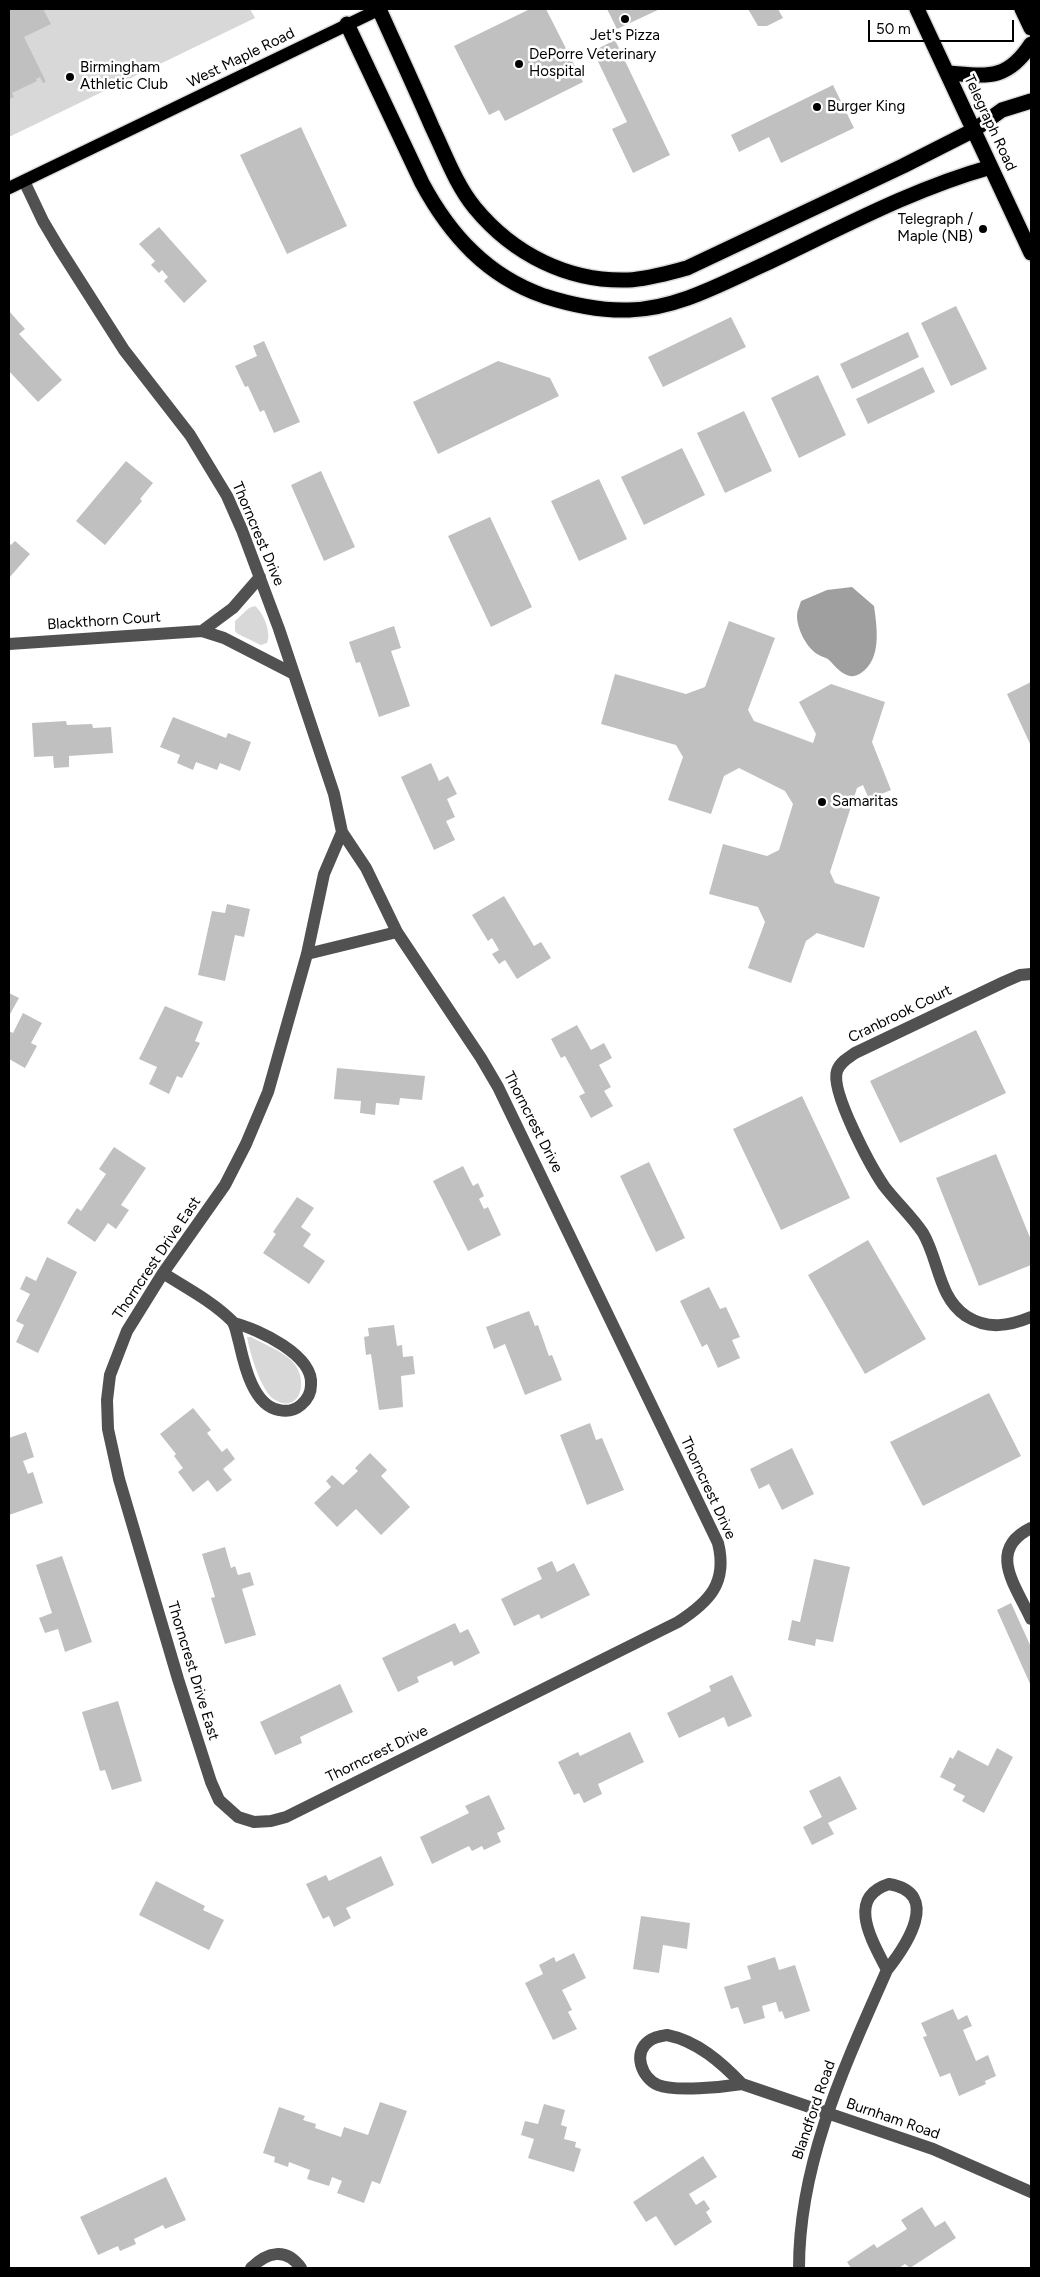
<!DOCTYPE html>
<style>
body{margin:0}
#map{position:relative;width:1040px;height:2277px;overflow:hidden;background:#fff;font-family:Figtree,sans-serif}
canvas{display:block}
.frame{position:absolute;inset:0;border:10px solid #000;pointer-events:none}
.scale{position:absolute;left:868px;top:20px;width:146px;height:22px;box-sizing:border-box;border:2px solid #000;border-top:0;padding-left:6px;font-size:15px;line-height:18px;white-space:nowrap;color:#000;-webkit-text-stroke:4px #fff;paint-order:stroke}
</style>
<div id="map">
<canvas width="1040" height="2277"></canvas>
<div class="frame"></div>
<div class="scale">50 m</div>
</div>
<script>
const context = document.querySelector('canvas').getContext('2d');
context.lineJoin = 'round';
function paint(path, color) { context.fillStyle = color; context.fill(path, 'evenodd'); }
function strokePath(path, color, width, dash) { context.strokeStyle = color; context.lineWidth = width; context.lineCap = dash ? 'butt' : 'round'; context.setLineDash(dash || []); context.stroke(path); }
function drawText(font, color, halo, rows, align = 'center') {
  context.font = font + ' Figtree,sans-serif'; context.lineWidth = 5; context.setLineDash([]); context.textBaseline = 'middle'; context.strokeStyle = halo; context.fillStyle = color; for (const [text, x, y, turn = 0] of rows) {
    context.save(); context.translate(x, y); context.rotate((+turn || 0) * Math.PI / 180); context.textAlign = isNaN(turn) ? turn : align; if (halo) context.strokeText(text, 0, 0); context.fillText(text, 0, 0); context.restore();
  }
}
const green = new Path2D(`
 M9 9H250L255 18 9 137Z
 M255 606C263 612 272 633 267 643L261 645 238 634 235 631V621L249 608Z
 M247 1337H251C264 1344 281 1351 291 1360 310 1378 301 1415 275 1400 261 1392 250 1353 247 1337Z`);
const water = new Path2D(`
 M852 587 874 606C877 628 882 659 861 673 858 675 853 677 850 676 841 674 835 666 829 660 826 657 822 657 819 655 807 649 797 629 797 616 797 611 800 605 801 601L827 590Z`);
const building = new Path2D(`
 M9 9H43L51 24 24 37 46 82 43 83 40 77 36 79 37 81 12 93 14 97 9 99Z
 M530 9H546L583 82 505 121 499 110 489 115 454 46Z
 M607 9H660L617 29Z
 M748 9H778L783 18 767 26H758Z
 M615 40 670 155 633 173 612 129 627 122 593 51Z
 M833 85 854 128 781 163 769 137 739 152 731 135Z
 M301 127 347 226 287 254 240 155Z
 M159 227 207 281 184 303 164 281 168 277 162 270 159 273 151 265 155 261 139 244Z
 M956 306 987 369 951 386 921 323Z
 M9 311 25 329 19 334 62 380 38 402 9 371Z
 M731 317 746 347 663 387 648 357Z
 M908 332 919 357 852 389 840 364Z
 M264 341 300 422 274 433 264 410 260 412 248 386 245 387 235 366 257 356 253 346Z
 M498 361 550 378 559 396 438 454 413 402Z
 M923 367 935 392 868 424 856 399Z
 M818 375 846 435 799 458 771 398Z
 M744 411 772 471 725 493 697 433Z
 M682 448 705 495 644 525 621 477Z
 M126 461 153 483 140 499 142 501 105 545 76 521Z
 M321 471 355 547 324 561 291 485Z
 M599 479 627 539 579 561 551 501Z
 M490 517 532 607 491 627 448 536Z
 M15 541 30 554 9 578V543L11 545Z
 M729 621 775 638 748 710 754 721 813 743 816 734 799 702 831 684 885 702 872 742 891 790 869 799 863 785 857 788 830 872 835 883 880 897 864 948 817 933 806 941 791 983 748 968 765 922 758 907 709 894 723 844 767 856 779 850 793 804 785 791 739 768 724 776 711 814 668 800 683 757 676 745 601 724 615 674 686 694 705 687Z
 M394 626 401 648 391 651 410 706 379 717 360 662 356 663 349 642Z
 M1031 682V746L1007 694Z
 M173 717 226 738 228 733 251 742 240 771 220 763 217 770 196 762 193 770 177 763 180 755 160 747Z
 M66 721 67 725 92 724 93 728 111 727 113 753 69 756V767L54 768 53 756 34 757 32 723Z
 M431 763 439 781 448 776 457 794 447 799 455 817 446 821 455 840 434 850 401 777Z
 M504 896 534 946 541 942 551 958 517 979 505 960 499 964 492 954 499 950 492 938 488 941 472 915Z
 M227 904 250 909 244 937 235 935 225 981 198 975 212 911 225 913Z
 M9 993 19 998 9 1016Z
 M165 1006 203 1022 195 1041 200 1043 182 1078 177 1076 169 1094 149 1084 157 1067 139 1059Z
 M23 1013 42 1023 31 1043 37 1046 25 1068 9 1059V1031L13 1033Z
 M577 1025 591 1050 604 1043 612 1058 599 1065 611 1087 604 1091 613 1106 591 1118 579 1096 585 1093 565 1056 561 1058 551 1039Z
 M976 1030 1006 1093 900 1143 870 1081Z
 M337 1068 425 1076 422 1100 400 1098 399 1105 376 1103 375 1115 360 1113 361 1101 334 1099Z
 M802 1096 850 1198 781 1230 733 1129Z
 M114 1147 146 1168 121 1205 129 1210 116 1229 108 1223 95 1242 67 1223 77 1208 81 1211 106 1174 99 1169Z
 M996 1154 1031 1240V1265L979 1286 936 1178Z
 M649 1162 685 1238 656 1252 620 1176Z
 M463 1166 473 1186 478 1183 484 1196 479 1199 484 1209 488 1207 501 1235 468 1251 433 1181Z
 M297 1197 314 1208 301 1227 311 1234 303 1246 325 1261 309 1284 263 1253 276 1234 273 1232Z
 M868 1240 926 1339 865 1374 808 1275Z
 M47 1257 77 1272 38 1353 16 1342 24 1325 16 1321 30 1294 20 1289 26 1276 36 1281Z
 M709 1287 720 1309 726 1307 740 1337 732 1340 740 1358 718 1368 707 1344 702 1347 680 1301Z
 M529 1311 535 1326 538 1325 549 1356 552 1355 562 1380 525 1395 505 1344 494 1349 486 1327Z
 M394 1325 397 1346 402 1345 403 1357 413 1356 415 1374 401 1376 403 1407 379 1410 371 1354 366 1355 364 1337 369 1336 368 1328Z
 M989 1393 1021 1456 923 1506 890 1442Z
 M193 1408 211 1430 207 1433 222 1452 227 1448 235 1459 223 1469 232 1480 217 1492 208 1480 193 1492 178 1472 183 1468 174 1456 176 1454 160 1434Z
 M590 1423 596 1440 602 1438 624 1490 587 1505 560 1435Z
 M26 1432 34 1457 23 1461 28 1474 33 1472 43 1503 9 1515V1438Z
 M792 1448 814 1494 782 1510 769 1484 759 1489 750 1469Z
 M370 1453 387 1470 381 1476 410 1507 381 1535 356 1509 337 1527 314 1503 331 1487 326 1481 332 1475 343 1485 358 1471 355 1468Z
 M225 1547 231 1568 235 1566 238 1575 250 1572 254 1585 242 1589 256 1635 225 1644 211 1598 215 1597 202 1554Z
 M62 1556 92 1642 65 1652 58 1629 45 1633 39 1618 52 1613 36 1565Z
 M814 1559 850 1567 833 1642 816 1639 815 1646 788 1640 792 1620 800 1622Z
 M552 1561 557 1572 574 1563 590 1595 541 1619 539 1614 514 1626 501 1599 542 1579 537 1568Z
 M1011 1603 1031 1647V1686L997 1610Z
 M455 1623 460 1633 468 1629 480 1653 454 1666 452 1661 417 1677 419 1682 398 1692 382 1658Z
 M732 1675 752 1716 728 1727 724 1717 679 1738 667 1713 711 1691 709 1686Z
 M340 1684 353 1712 300 1737 302 1743 275 1755 260 1722Z
 M118 1701 142 1781 112 1790 105 1770 100 1771 82 1712Z
 M630 1732 644 1762 598 1784 602 1794 584 1803 579 1793 574 1795 558 1762 578 1752 580 1756Z
 M997 1748 1013 1757 984 1813 962 1801 965 1796 953 1790 956 1785 940 1777 950 1757 953 1759 958 1750 988 1766Z
 M840 1776 857 1809 828 1823 834 1834 812 1845 803 1827 822 1817 809 1791Z
 M489 1795 505 1829 497 1833 501 1842 484 1850 482 1846 472 1851 469 1846 432 1864 420 1837 469 1813 465 1806Z
 M381 1856 394 1885 346 1908 351 1918 334 1927 329 1916 323 1919 306 1884 326 1875 329 1881Z
 M156 1881 205 1906 203 1910 224 1920 209 1950 139 1915Z
 M641 1916 690 1923 687 1949 663 1945 659 1973 633 1969Z
 M574 1953 586 1978 562 1990 572 2010 568 2012 577 2029 553 2040 525 1983 543 1974 539 1965 554 1957 556 1962Z
 M775 1957 779 1970 795 1965 810 2011 785 2019 782 2011 779 2012 776 2002 762 2006 765 2018 744 2024 738 2007 731 2009 724 1987 751 1979 747 1966Z
 M953 2009 958 2020 967 2015 972 2026 963 2030 976 2061 988 2055 996 2076 985 2081 986 2084 959 2096 950 2073 940 2077 923 2037 927 2036 921 2023Z
 M380 2102 407 2111 380 2184 372 2181 364 2203 337 2193 342 2181 332 2177 329 2186 307 2179 310 2170 289 2162 288 2167 274 2162 275 2157 263 2153 279 2107 305 2116 303 2120 316 2124 315 2128 341 2137 344 2127 368 2135Z
 M544 2104 565 2110 561 2125 567 2127 564 2139 576 2142 575 2147 581 2149 574 2172 528 2158 534 2139 521 2135 525 2121 538 2124Z
 M703 2156 717 2177 689 2194 696 2205 704 2200 710 2209 706 2212 712 2222 675 2246 656 2216 646 2222 633 2202Z
 M166 2177 186 2220 165 2229 163 2225 134 2239 136 2244 120 2251 118 2246 98 2255 80 2217Z
 M922 2207 935 2227 945 2221 956 2238 910 2268 905 2264 899 2268H851L847 2262 874 2244 877 2248 907 2229 901 2220Z`);
const minor = new Path2D(`
 M24 181 43 221 59 248 124 350 190 435 227 496 242 530 279 629 334 794 342 832 366 868 397 932 481 1058 498 1087 718 1543C728 1583 709 1602 678 1622L286 1817 271 1821 254 1822 238 1817 219 1800 211 1782 178 1679 119 1479 108 1429 107 1400 110 1375 127 1331 163 1273 225 1185 246 1144 268 1092 307 954 324 874 342 832
 M202 631 233 608 260 577
 M9 644 202 631 224 638 292 673
 M307 954 397 932
 M1031 974 1020 975 1004 982 855 1053C848 1058 840 1062 837 1071 830 1091 871 1167 884 1186 896 1202 912 1216 923 1233 939 1260 938 1297 966 1316 988 1330 1009 1326 1031 1317
 M163 1273C186 1288 212 1301 232 1321 236 1326 237 1336 239 1342 244 1364 253 1406 279 1410 287 1412 295 1410 301 1405 307 1400 311 1393 311 1385 314 1355 258 1329 234 1323
 M1031 1528C986 1550 1016 1586 1031 1619
 M889 1884C942 1893 906 1946 887 1970 873 1942 845 1898 889 1884Z
 M667 2035C697 2041 721 2062 742 2084 723 2087 675 2092 658 2085 642 2078 632 2053 649 2041 654 2037 660 2036 667 2035Z
 M742 2084 933 2149 1031 2192
 M251 2268C267 2252 286 2247 301 2268
 M799 2268C799 2162 845 2065 887 1970`);
const major = new Path2D(`
 M9 188 380 9`);
const highway = new Path2D(`
 M379 9C397 49 415 88 432 127 445 154 456 185 475 208 513 254 568 282 628 280 648 279 668 273 687 268L903 166 974 130 1002 110 1031 101
 M917 9 1031 253
 M1022 9 1031 28
 M347 24 422 183C450 235 487 276 544 296 572 305 600 311 629 310 677 309 723 283 765 264 839 229 912 189 991 167
 M948 73C987 76 1007 81 1031 44`);
const markers = [
 [625,19,5,"#000"],
 [519,64,5,"#000"],
 [70,77,5,"#000"],
 [817,107,5,"#000"],
 [983,229,5,"#000"],
 [822,802,5,"#000"]
];
const poiNames = [
 ["Jet's Pizza",625,36,"center"],
 ["DePorre Veterinary",529,55],
 ["Hospital",529,72],
 ["Birmingham",80,68],
 ["Athletic Club",80,85],
 ["Burger King",827,107],
 ["Telegraph /",973,220,"right"],
 ["Maple (NB)",973,237,"right"],
 ["Samaritas",832,802]
];
const streetNames = [
 ["West Maple Road",241,58,-26],
 ["Telegraph Road",990,123,65],
 ["Thorncrest Drive",258,534,67],
 ["Blackthorn Court",104,621,-4],
 ["Cranbrook Court",900,1014,-26],
 ["Thorncrest Drive",533,1122,63],
 ["Thorncrest Drive East",157,1258,-56],
 ["Thorncrest Drive",708,1488,65],
 ["Thorncrest Drive East",193,1671,73],
 ["Thorncrest Drive",377,1754,-26],
 ["Blandford Road",814,2110,-71],
 ["Burnham Road",893,2119,19]
];
paint(green, '#d8d8d8');
paint(water, '#9f9f9f');
paint(building, '#c0c0c0');
strokePath(major, '#dbdbdb', 15);
strokePath(highway, '#dbdbdb', 18);
strokePath(minor, '#515151', 12);
strokePath(major, '#000', 12);
strokePath(highway, '#000', 15);
for (const [x, y, r, color] of markers) { const dot = new Path2D(); dot.arc(x, y, r, 0, 2 * Math.PI); context.fillStyle = color; context.fill(dot); strokePath(dot, '#fff', 2); }
drawText('15px', '#000', '#fff', poiNames, 'left');
drawText('15px', '#000', '#fff', streetNames);
</script>
